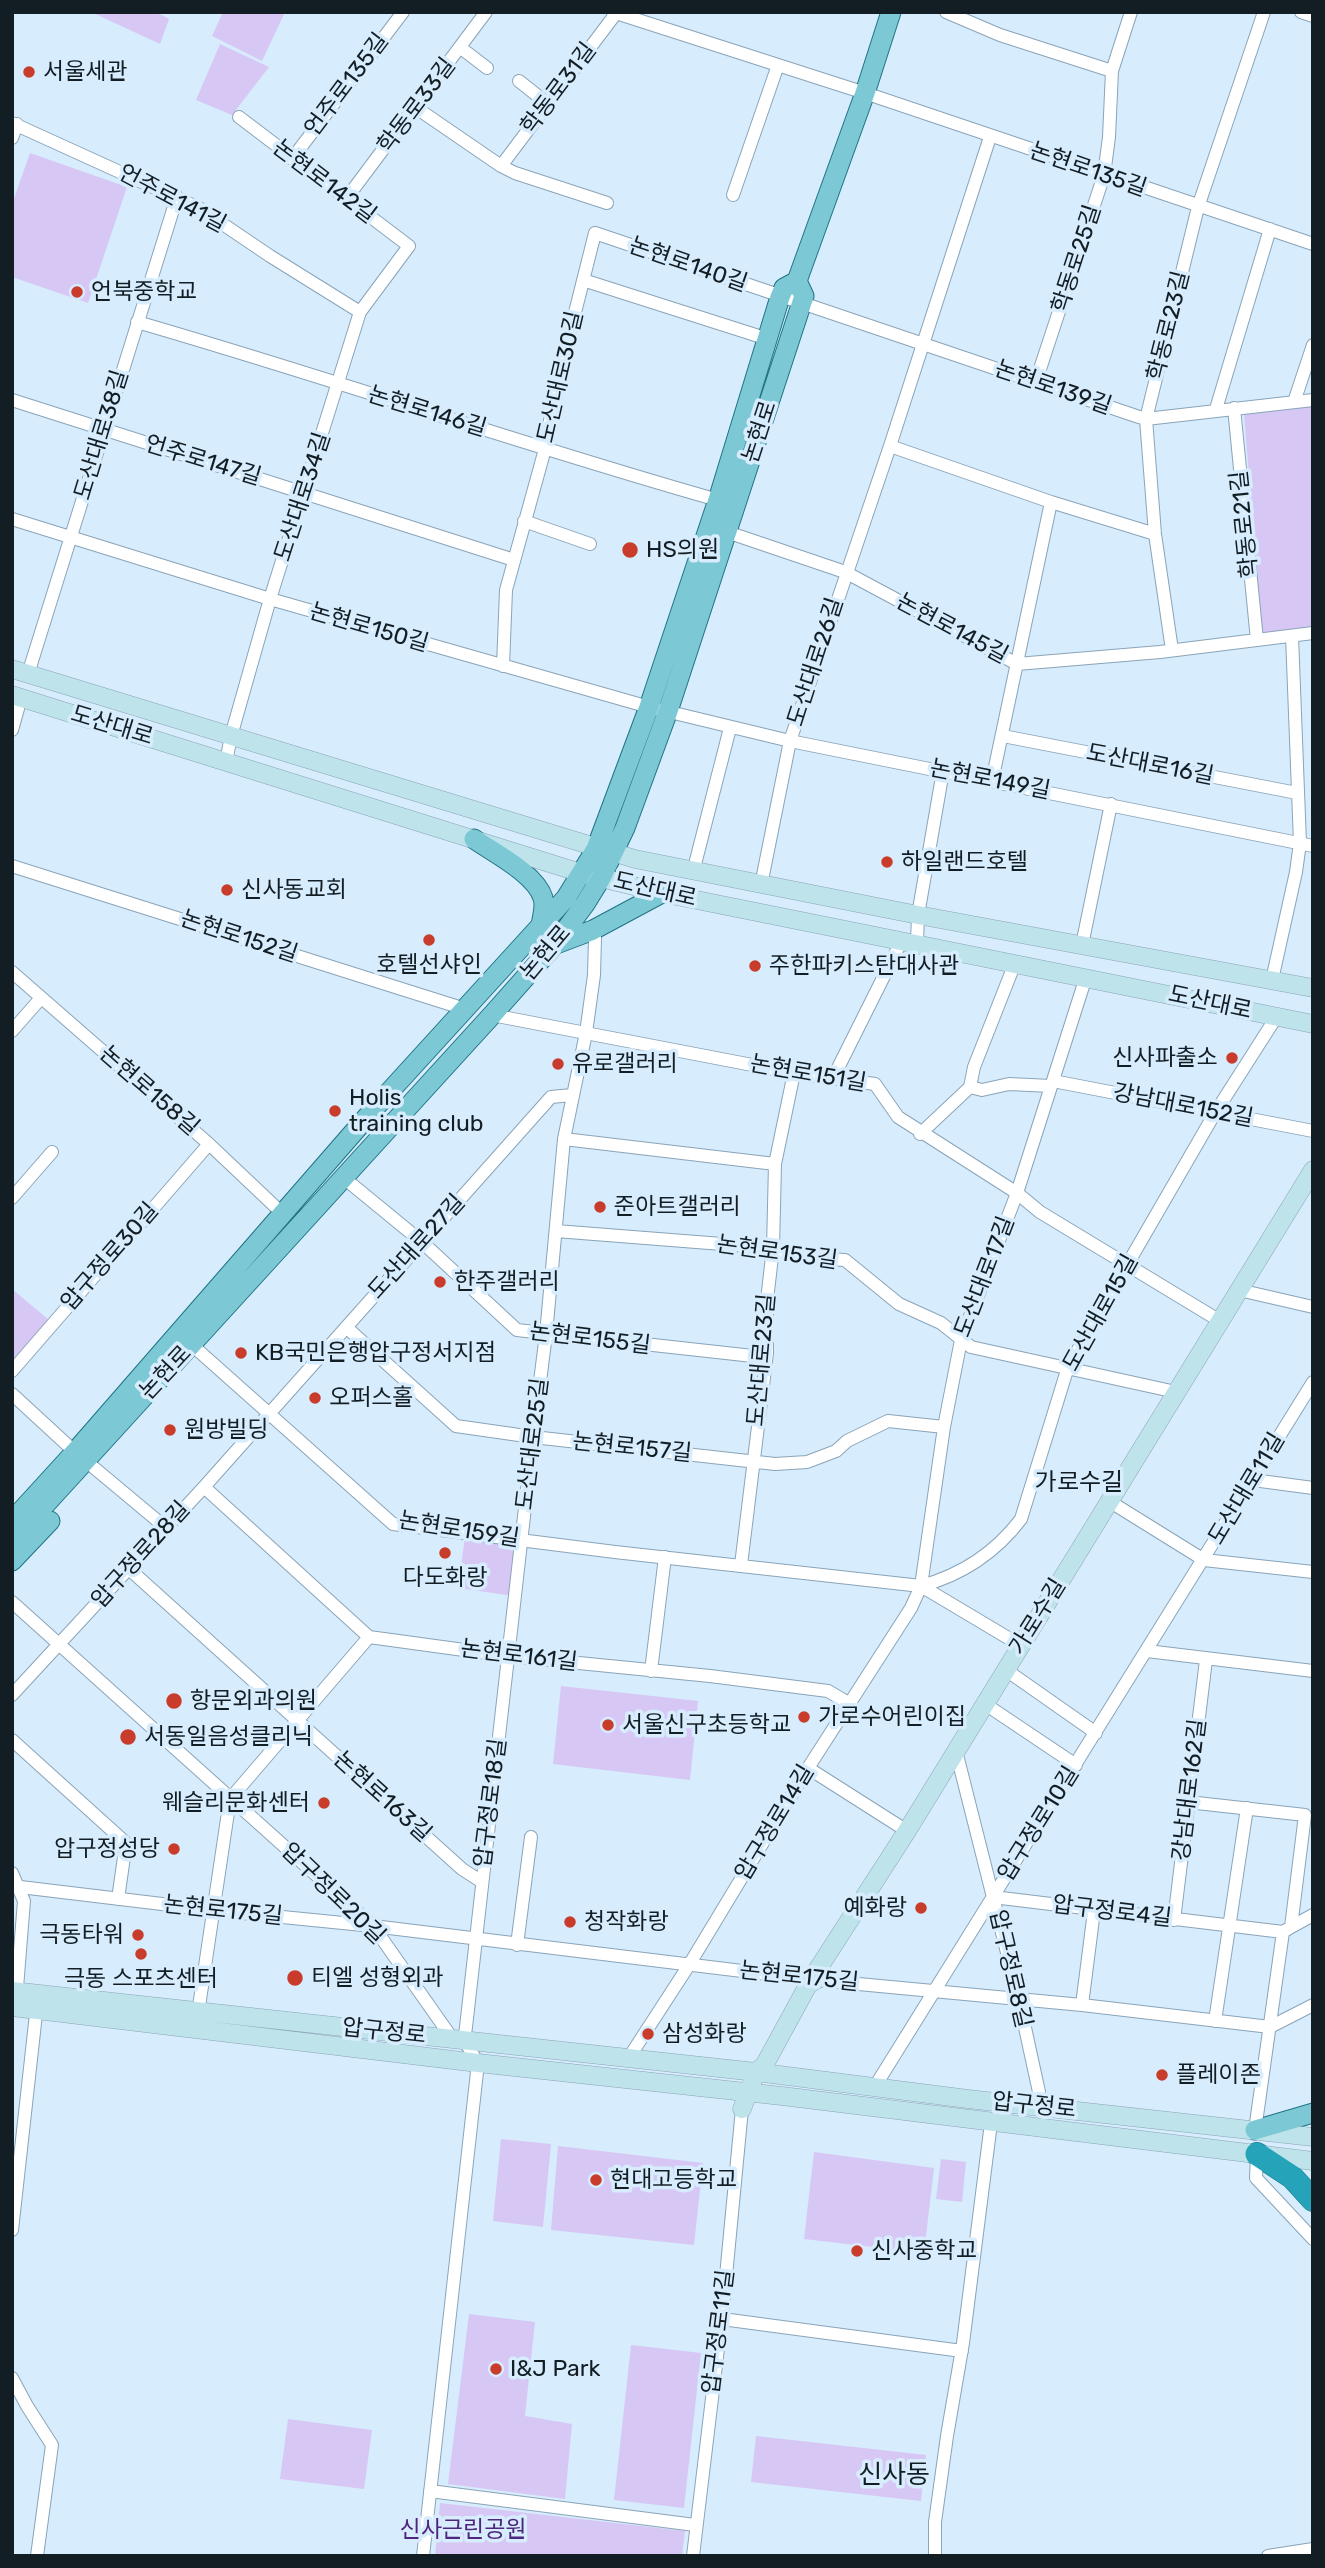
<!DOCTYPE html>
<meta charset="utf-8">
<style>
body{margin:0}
#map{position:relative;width:1325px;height:2568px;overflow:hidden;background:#d7ecfd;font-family:Rubik,sans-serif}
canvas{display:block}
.frame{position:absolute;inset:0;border:14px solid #131d24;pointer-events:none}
</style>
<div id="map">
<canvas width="1325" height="2568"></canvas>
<div class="frame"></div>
</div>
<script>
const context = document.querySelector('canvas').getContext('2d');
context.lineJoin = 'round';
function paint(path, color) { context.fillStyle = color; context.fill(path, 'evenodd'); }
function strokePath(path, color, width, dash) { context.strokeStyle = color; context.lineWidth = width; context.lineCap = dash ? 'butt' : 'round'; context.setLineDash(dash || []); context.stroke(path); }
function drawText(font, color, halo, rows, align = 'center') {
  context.font = font + ' Rubik,"Noto Sans KR",sans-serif'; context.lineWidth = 7; context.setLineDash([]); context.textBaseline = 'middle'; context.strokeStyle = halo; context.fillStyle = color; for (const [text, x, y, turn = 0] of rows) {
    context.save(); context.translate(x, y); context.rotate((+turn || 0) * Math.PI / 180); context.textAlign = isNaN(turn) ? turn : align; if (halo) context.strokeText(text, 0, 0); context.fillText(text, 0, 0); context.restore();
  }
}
const green = new Path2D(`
 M91 12H156L169 19 160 44Z
 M223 12H285L262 61 212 36Z
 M220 44 269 67 232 115 196 100Z
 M30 153 127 187 88 303 12 277V204Z
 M1313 405V630L1262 636 1244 414Z
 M12 1289 49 1320 15 1361H12Z
 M465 1537 521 1544 514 1596 458 1588Z
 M561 1686 698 1701 690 1780 553 1764Z
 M501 2139 551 2144 543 2227 493 2221Z
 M558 2146 703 2163 694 2245 551 2230Z
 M814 2152 934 2168 924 2253 804 2239Z
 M941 2159 966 2162 962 2202 936 2199Z
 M469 2314 535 2322 525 2416 572 2424 565 2499 448 2484Z
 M631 2345 701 2353 684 2508 614 2500Z
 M288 2419 372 2430 364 2489 280 2479Z
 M756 2436 926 2455 921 2501 751 2482Z
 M440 2503 685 2531 682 2556H435Z`);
const street = new Path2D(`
 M613 12 865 93 1313 244
 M946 12 1000 35 1112 71
 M1301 12 1313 16
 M461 48 487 68
 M519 81 548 104
 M415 107 501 166 515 173 607 203
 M12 123 199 208 270 256 360 312
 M12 138 17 124
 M292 159 403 12
 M501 166 617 12
 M733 195 778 65
 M346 199 486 12
 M583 280 768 339
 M137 322C331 378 523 445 718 500
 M1036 381 1104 175 1109 137 1112 71 1131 12
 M12 400 514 560
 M1294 402 1313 345
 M1234 408 1257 640
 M1216 409 1270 229
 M890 446 1051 502 1155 534
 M12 519 270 599 649 707 790 741 1313 846
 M524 521 590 544
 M727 532 845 572 1017 664 1160 652 1313 633
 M1172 650 1155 534 1146 419 1198 207 1264 12
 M503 666 506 590 545 449 555 392 595 233 1139 417 1146 419 1313 400
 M28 674 177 197
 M12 730 21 698
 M1003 736 1297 793
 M226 762 231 736 270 599 360 312 409 246 239 117
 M992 781 1051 502
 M12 866 465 1009
 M693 872 730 728
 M761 885 790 741 890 446 990 137
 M917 943 918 915 943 771
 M1082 945 1111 804
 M12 972 209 1144 283 1214
 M1272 980 1296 872 1300 843 1292 636
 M492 1015 794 1073 875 1084 898 1117 1017 1193 1040 1212 1220 1321
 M12 1031 41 998
 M833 1078 902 940
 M1053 1081 1313 1131
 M970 1087 982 1090 1009 1084 1051 1086
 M920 1134 970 1087 974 1067 1015 963
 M564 1139 775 1164
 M344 1178 422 1242 517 1330 753 1356 767 1353
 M12 1198 52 1152
 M556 1231 773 1248 797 1257 845 1260 899 1304 941 1323 971 1347 1176 1392
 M1239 1290 1313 1307
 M346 1327 456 1426 533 1437 775 1464 807 1462 836 1451 847 1441 888 1421 944 1427
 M192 1345 393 1524 615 1552 921 1586 1020 1645
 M12 1371 209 1144
 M12 1394 75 1452
 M86 1461 165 1527
 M1253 1480 1313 1488
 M204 1487 369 1637 508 1656 710 1676 828 1691 850 1704
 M1109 1501 1204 1560 1313 1572
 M741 1565 767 1353V1300L773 1248 775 1164 794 1073
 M128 1568 462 1869 482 1882
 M921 1586C961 1575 996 1552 1021 1519L1068 1367 1215 1113 1277 1016
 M12 1602 373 1926 454 2041
 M1147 1651 1313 1671
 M1006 1670 1096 1733
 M651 1671 665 1557
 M12 1695 204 1487 551 1097 572 1095
 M985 1704 1076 1765
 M12 1740 126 1843 118 1899
 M956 1751 1019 2000 1039 2092 1037 2106
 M808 1768 907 1831
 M1188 1802 1305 1815 1291 1927 1283 1932 1255 2130
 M12 1873 24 1901 16 2000
 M12 1886 212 1910 373 1926 816 1980 1082 2005 1270 2027 1313 2005
 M993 1897 1283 1932
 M1174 1920 1206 1660
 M1291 1927 1313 1915
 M517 1945 531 1837
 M1082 2005 1094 1911
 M198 2013 230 1799 369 1637
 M1215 2021 1247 1808
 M628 2059 689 1965 808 1768 911 1608 921 1586 944 1427 961 1340 1017 1193 1086 977
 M478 2063 464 2040 466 2027 533 1437 546 1334 564 1139 586 1033 594 975 595 938 593 930
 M874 2088 1313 1382
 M1257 2154 1256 2178 1313 2239
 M12 2230 37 2005
 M722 2319 962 2351
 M12 2378 27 2406 52 2445 37 2556
 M430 2491 695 2525
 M423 2556 478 2063
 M693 2556 723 2307 742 2109
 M935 2556V2522L947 2436 963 2343 991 2123
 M1268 2556 1313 2549`);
const secondary = new Path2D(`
 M12 669 635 859 918 915 1313 988
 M12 695 581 873 662 893 1313 1024
 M12 1991 756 2072 968 2099 1313 2137
 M12 2007 478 2063 782 2096 1313 2161
 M742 2109 756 2072 765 2064 808 1985 816 1980V1972L907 1831 1313 1170`);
const primary = new Path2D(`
 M474 839C494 853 536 874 543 898 546 907 542 917 541 926
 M556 944 593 930 662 893
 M12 1521 75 1452 380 1102 566 898 596 849 649 707 718 500 780 297 784 288 797 281 865 93 891 12
 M12 1541 492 1015 555 944 585 904 601 878 625 828 668 711 804 296 797 281
 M12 1561 50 1521
 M1255 2130 1313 2113`);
const highway = new Path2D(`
 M1257 2154 1292 2177 1313 2200`);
const markers = [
 [29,72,7,"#c93c2b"],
 [77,292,7,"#c93c2b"],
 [630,550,9,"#c93c2b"],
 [887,862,7,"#c93c2b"],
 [227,890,7,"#c93c2b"],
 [429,940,7,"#c93c2b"],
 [755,966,7,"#c93c2b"],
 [1232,1058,7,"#c93c2b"],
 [558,1064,7,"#c93c2b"],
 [335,1111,7,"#c93c2b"],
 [600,1207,7,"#c93c2b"],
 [440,1282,7,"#c93c2b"],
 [241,1353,7,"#c93c2b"],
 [315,1398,7,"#c93c2b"],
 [170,1430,7,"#c93c2b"],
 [445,1553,7,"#c93c2b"],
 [174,1701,9,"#c93c2b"],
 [804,1717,7,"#c93c2b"],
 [608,1725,7,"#c93c2b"],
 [128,1737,9,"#c93c2b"],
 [324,1803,7,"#c93c2b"],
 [174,1849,7,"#c93c2b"],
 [921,1908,7,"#c93c2b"],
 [570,1922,7,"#c93c2b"],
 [138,1935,7,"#c93c2b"],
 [141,1954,7,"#c93c2b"],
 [295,1978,9,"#c93c2b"],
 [648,2034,7,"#c93c2b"],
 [1162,2075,7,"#c93c2b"],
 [596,2180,7,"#c93c2b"],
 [857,2251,7,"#c93c2b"],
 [496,2369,7,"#c93c2b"]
];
const poiNames = [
 ["서울세관",43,72],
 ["언북중학교",91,292],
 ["HS의원",646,550],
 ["하일랜드호텔",901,862],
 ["신사동교회",241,890],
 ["호텔선샤인",429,965,"center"],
 ["주한파키스탄대사관",769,966],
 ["신사파출소",1218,1058,"right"],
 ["유로갤러리",572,1064],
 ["Holis",349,1098],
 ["training club",349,1124],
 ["준아트갤러리",614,1207],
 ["한주갤러리",454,1282],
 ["KB국민은행압구정서지점",255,1353],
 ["오퍼스홀",329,1398],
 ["원방빌딩",184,1430],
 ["다도화랑",445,1578,"center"],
 ["항문외과의원",190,1701],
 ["가로수어린이집",818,1717],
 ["서울신구초등학교",622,1725],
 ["서동일음성클리닉",144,1737],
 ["웨슬리문화센터",310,1803,"right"],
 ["압구정성당",160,1849,"right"],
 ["예화랑",907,1908,"right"],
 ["청작화랑",584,1922],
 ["극동타워",124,1935,"right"],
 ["티엘 성형외과",311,1978],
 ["극동 스포츠센터",141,1979,"center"],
 ["삼성화랑",662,2034],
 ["플레이존",1176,2075],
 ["현대고등학교",610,2180],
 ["신사중학교",871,2251],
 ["I&J Park",510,2369]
];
const streetNames = [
 ["언주로135길",347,85,-53],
 ["학동로31길",559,89,-53],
 ["학동로33길",417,106,-53],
 ["논현로135길",1088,170,19],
 ["논현로142길",324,182,37],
 ["언주로141길",172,199,28],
 ["학동로25길",1077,259,-72],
 ["논현로140길",688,265,19],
 ["학동로23길",1169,326,-76],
 ["도산대로30길",561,377,-77],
 ["논현로139길",1053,388,19],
 ["논현로146길",427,412,17],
 ["논현로",760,432,-72],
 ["도산대로38길",102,435,-73],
 ["언주로147길",203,461,17],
 ["도산대로34길",303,497,-72],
 ["학동로21길",1245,524,-96],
 ["논현로150길",369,628,16],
 ["논현로145길",952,629,28],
 ["도산대로26길",816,662,-72],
 ["도산대로",112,726,17],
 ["도산대로16길",1150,765,11],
 ["논현로149길",990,780,11],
 ["도산대로",655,890,13],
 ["논현로152길",239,937,18],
 ["논현로",546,953,-50],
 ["도산대로",1210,1003,12],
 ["논현로151길",808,1074,10],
 ["논현로158길",149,1091,41],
 ["강남대로152길",1183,1106,11],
 ["도산대로27길",417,1247,-48],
 ["논현로153길",777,1253,8],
 ["압구정로30길",110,1257,-49],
 ["도산대로17길",985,1277,-69],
 ["도산대로15길",1101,1313,-61],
 ["논현로155길",590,1339,7],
 ["도산대로23길",762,1360,-85],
 ["논현로",166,1373,-47],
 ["도산대로25길",533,1444,-83],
 ["논현로157길",632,1448,6],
 ["도산대로11길",1247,1489,-59],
 ["논현로159길",459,1530,9],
 ["압구정로28길",141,1555,-48],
 ["가로수길",1038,1617,-58],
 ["논현로161길",519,1656,7],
 ["강남대로162길",1190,1790,-83],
 ["논현로163길",382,1797,42],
 ["압구정로18길",491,1803,-83],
 ["압구정로14길",775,1823,-59],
 ["압구정로10길",1039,1824,-58],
 ["압구정로20길",333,1894,44],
 ["논현로175길",223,1911,6],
 ["압구정로4길",1112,1912,7],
 ["압구정로8길",1010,1969,77],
 ["논현로175길",799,1977,6],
 ["압구정로",384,2032,6],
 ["압구정로",1034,2106,6],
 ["압구정로11길",719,2332,-83]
];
const parkNames = [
 ["신사근린공원",463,2530]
];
const neighbourhoodNames = [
 ["가로수길",1079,1483]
];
const quarterNames = [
 ["신사동",894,2475]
];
paint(green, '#d7c7f5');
strokePath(street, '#8aa4b8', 14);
strokePath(secondary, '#8aa4b8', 19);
strokePath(primary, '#1f7484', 21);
strokePath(highway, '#1f7484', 24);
strokePath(street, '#fff', 12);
strokePath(secondary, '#bee3ea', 18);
strokePath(primary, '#7cc8d4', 19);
strokePath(highway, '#25a3b8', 23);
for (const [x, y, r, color] of markers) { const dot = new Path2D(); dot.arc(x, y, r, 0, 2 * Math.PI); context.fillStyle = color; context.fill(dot); strokePath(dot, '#d7ecfd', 2.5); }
drawText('23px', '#131d24', '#d7ecfd', poiNames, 'left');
drawText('23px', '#131d24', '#d7ecfd', streetNames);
drawText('23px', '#4f267e', '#d7ecfd', parkNames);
drawText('24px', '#131d24', '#d7ecfd', neighbourhoodNames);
drawText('26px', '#131d24', '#d7ecfd', quarterNames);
</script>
